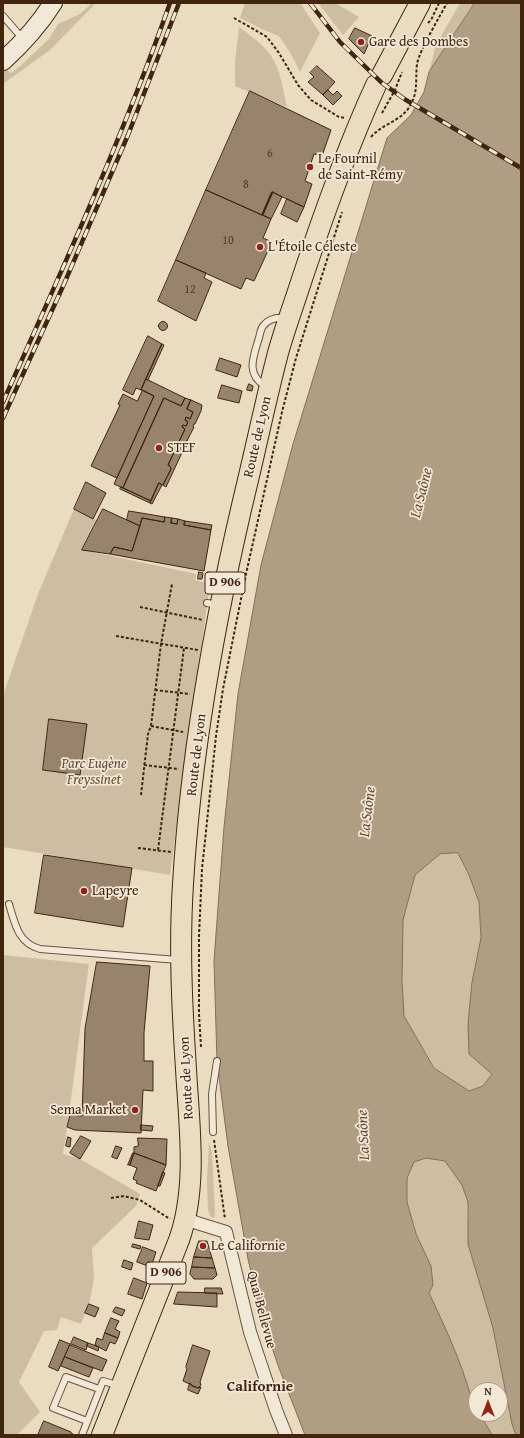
<!DOCTYPE html>
<meta charset="utf-8">
<style>
body{margin:0}
#map{position:relative;width:524px;height:1438px;overflow:hidden;background:#e9dcc1;font-family:"Gentium Book Plus",serif}
canvas{display:block}
.frame{position:absolute;inset:0;border:4px solid #41250f;pointer-events:none}
.north{position:absolute;left:468px;top:1382px;width:40px;height:40px;box-sizing:border-box;background:#f1e8d7;border:1px solid #ab9a87;border-radius:50%;rotate:0deg;font-size:11px;font-weight:700;line-height:16px;text-align:center;color:#41250f}
.north::after{content:'';display:block;margin:auto;width:14px;height:18px;background:#8f2418;clip-path:polygon(50% 0,100% 100%,50% 72%,0 100%)}
</style>
<div id="map">
<canvas width="524" height="1438"></canvas>
<div class="frame"></div>
<div class="north">N</div>
</div>
<script>
const context = document.querySelector('canvas').getContext('2d');
context.lineJoin = 'round';
function paint(path, color) { context.fillStyle = color; context.fill(path, 'evenodd'); }
function strokePath(path, color, width, dash) { context.strokeStyle = color; context.lineWidth = width; context.lineCap = dash ? 'butt' : 'round'; context.setLineDash(dash || []); context.stroke(path); }
function drawText(font, color, halo, rows, align = 'center') {
  context.font = font + ' "Gentium Book Plus",serif'; context.lineWidth = 3.5; context.setLineDash([]); context.textBaseline = 'middle'; context.strokeStyle = halo; context.fillStyle = color; for (const [text, x, y, turn = 0] of rows) {
    context.save(); context.translate(x, y); context.rotate((+turn || 0) * Math.PI / 180); context.textAlign = isNaN(turn) ? turn : align; if (halo) context.strokeText(text, 0, 0); context.fillText(text, 0, 0); context.restore();
  }
}
const green = new Path2D(`
 M92 3H96L50 50 3 84V70L5 69 11 73 19 67 49 39 58 24 80 14Z
 M245 3H300L320 33 300 72 291 54 279 36 264 30 240 18Z
 M318 3H335L359 17 343 35Z
 M460 3H475L429 72 436 45Z
 M239 27C251 36 263 44 271 56 281 70 283 91 287 107L235 86V62Z
 M74 509 96 520 83 550 196 574 195 580 210 584 170 875 3 847 4 693 38 594Z
 M458 853 469 875 479 902 481 938 472 982 468 1024 492 1074 483 1086 469 1091 435 1068 403 1016 402 981 403 920 415 875 440 854Z
 M3 955 89 964C80 1027 73 1091 63 1154L80 1159 140 1194 136 1206 92 1248 94 1279 89 1304 81 1324 61 1317 57 1330 44 1331 19 1382 40 1412 17 1435H3Z
 M209 1142 212 1153 215 1215 214 1218 210 1216 208 1209 207 1180Z
 M426 1158 445 1161 462 1185 468 1202 467 1217 482 1288 493 1328 512 1424 516 1435H492L480 1414H500V1390H476V1407C470 1396 468 1384 463 1373 453 1346 441 1320 429 1293L433 1285 431 1267 416 1234 407 1202V1178L414 1162Z`);
const water = new Path2D(`
 M475 3H521V1435H516L512 1424 493 1328 468 1244V1202L462 1185 445 1161 426 1158 414 1162 407 1178V1202L416 1234 431 1266 433 1285 429 1293C445 1327 461 1361 471 1397 473 1403 476 1407 476 1414H480L492 1435H305L279 1368 261 1315 248 1259 228 1146 217 1061 214 961 224 827 238 694 261 565 293 444 387 138 411 115 424 92 429 72ZM458 853 469 875 479 902 481 938 472 982 468 1024 469 1054 492 1074 483 1086 469 1091 434 1068 404 1016 402 981 403 920 415 875 440 854Z`);
const building = new Path2D(`
 M355 28 372 36 364 54 349 39Z
 M317 66 335 82 323 95 308 82 314 77 310 73Z
 M328 90 333 95 337 91 342 96 333 105 323 95Z
 M250 91 331 130 322 156 314 154 305 181 312 184 304 207 272 192 262 215 206 190Z
 M206 190 271 219 263 238 272 242 254 281 246 278 241 289 176 260Z
 M272 192H273L263 215H262Z
 M273 192 282 197 271 219 263 215Z
 M287 199 304 207 297 222 281 214Z
 M176 260 206 273 204 278 212 282 196 321 158 301Z
 M158.5 326a4.5 4.5 0 1 1 9 0a4.5 4.5 0 1 1-9 0Z
 M148 336 162 344 141 390 136 388 133 395 123 390Z
 M162 344 164 345 148 380 146 379Z
 M220 358 241 365 237 377 216 370Z
 M146 379 185 398 181 406 164 398 123 488 114 484 154 396 141 390Z
 M249 384 253 386 252 391 247 390Z
 M222 385 242 391 239 403 218 398Z
 M143 390 154 396 117 478 91 466 120 405 118 404 123 394 137 401Z
 M164 398 181 406 185 398 191 400 187 409 193 412 190 419 186 417 185 420 188 422 186 426 183 425 182 427 185 429 168 465 170 466 171 469 163 485 159 483 151 501 123 488Z
 M191 400 202 405 201 411 195 424H194L193 426 194 427 187 441H186L185 443 186 444 166 487 163 485 171 469 170 466 168 465 185 429 182 427 183 425 186 426 188 422 185 420 186 417 190 419 193 412 187 409Z
 M86 482 106 493 93 519 74 509Z
 M159 483 162 485 152 504 150 503Z
 M121 487 151 501 150 503 120 489Z
 M103 509 140 526 132 551 114 547 110 554 82 550Z
 M129 511 165 517 164 522 142 518 140 526 127 520Z
 M165 517 172 518 171 523 177 524 178 519 185 521 184 525 211 530 204 571 110 554 114 547 132 551 142 518 164 522Z
 M172 518 178 519 177 524 171 523Z
 M185 521 212 525 211 530 184 525Z
 M199 572 203 573 202 579H198Z
 M49 719 87 724 80 775 43 770Z
 M44 855 132 868 123 927 35 913Z
 M97 962 150 966 144 1033V1061H153V1091L143 1090 141 1133 75 1130 67 1127 70 1115 82 1116 85 1029Z
 M141 1125 153 1126 152 1131 141 1130Z
 M81 1136 91 1141 80 1159 70 1153Z
 M68 1137 71 1138 70 1147 66 1146Z
 M138 1138 167 1139 166 1165 134 1153V1147L138 1146Z
 M116 1146 122 1148 117 1159 112 1157Z
 M133 1153H134L130 1165H128Z
 M134 1153 166 1165 156 1191 136 1183 137 1181 133 1179 137 1168 130 1165Z
 M163 1172 165 1173 160 1186H158Z
 M139 1221 153 1225 149 1240 135 1238Z
 M199 1241H207L212 1258 194 1257Z
 M133 1244 141 1246 140 1249 132 1247Z
 M143 1247 156 1252 151 1267 137 1262Z
 M194 1257 212 1258 215 1268 192 1267Z
 M124 1260 133 1263 131 1270 122 1267Z
 M192 1267 215 1268 217 1275 213 1279H194L190 1274Z
 M134 1278 147 1283 142 1299 128 1294Z
 M205 1288H221L223 1294 205 1293Z
 M178 1292 217 1293V1307L174 1304Z
 M89 1304 99 1308 95 1317 85 1313Z
 M116 1307 125 1310 122 1316 113 1312Z
 M111 1318 119 1321 115 1329 120 1332 118 1338 105 1333Z
 M105 1333 118 1338 115 1344 110 1342 106 1351 95 1345 97 1338 102 1340Z
 M74 1337 88 1343 86 1350 71 1344Z
 M60 1340 70 1344 58 1371 49 1367Z
 M88 1343 99 1347 98 1351 87 1346Z
 M70 1345 107 1360 102 1371 65 1357Z
 M193 1345 210 1351 200 1382 201 1385 198 1388 183 1381 187 1369 186 1367Z
 M65 1357 93 1368 89 1377 61 1366Z
 M190 1383 192 1386 198 1388 201 1387 198 1394 188 1390Z
 M44 1421 71 1432V1433L73 1434 72 1435H38Z`);
const path = new Path2D(`
 M234 18 267 37 279 53 298 85 311 100 339 117 345 118
 M428 23 431 20 439 3
 M382 113 395 90 402 72
 M371 137C381 125 398 122 408 109 419 93 415 82 417 64 420 49 439 18 447 3
 M140 607 203 620
 M116 636 198 650
 M155 690 190 694
 M151 726 183 732
 M144 765 179 769
 M141 795 148 734 151 726 161 644 172 584
 M138 848 171 852
 M158 850 184 648
 M201 1047 199 1014V936L202 869 216 736 223 689 246 574 282 412 296 358 342 212
 M214 1140 225 1219
 M111 1198 124 1196 140 1200 170 1219`);
const service = new Path2D(`
 M3 16 23 39
 M265 386C246 374 253 358 258 341 260 336 260 330 263 326 269 318 277 317 286 318
 M207 603 218 605
 M9 904C15 924 18 943 40 949L178 960
 M213 1132 212 1094 217 1061
 M87 1421 53 1408 66 1377 99 1389
 M82 1435 103 1381 120 1386`);
const minor = new Path2D(`
 M185 1218 197 1223 226 1232 250 1332 276 1410 286 1435`);
const secondary = new Path2D(`
 M3 61C22 44 39 25 53 3`);
const primary = new Path2D(`
 M382 75 420 3
 M102 1435 179 1240C198 1187 189 1124 186 1069 182 1007 179 946 183 884 191 748 216 613 248 480 258 438 267 395 278 353 285 328 294 304 302 279 324 213 347 148 376 85`);
const rail = new Path2D(`
 M310 3 340 42 382 83 406 100 521 168
 M3 402C62 270 122 139 170 3
 M3 418 64 284 128 135 179 3`);
const markers = [
 [361,42,4,"#8f2418"],
 [310,167,4,"#8f2418"],
 [260,247,4,"#8f2418"],
 [159,448,4,"#8f2418"],
 [84,891,4,"#8f2418"],
 [135,1110,4,"#8f2418"],
 [203,1246,4,"#8f2418"]
];
const numberNames = [
 ["6",270,154],
 ["8",246,185],
 ["10",228,241],
 ["12",190,290]
];
const shields = [
 [225,583,40],
 [166,1273,40]
];
const shieldNames = [
 ["D 906",225,583],
 ["D 906",166,1273]
];
const poiNames = [
 ["Gare des Dombes",369,42],
 ["Le Fournil",318,159],
 ["de Saint-Rémy",318,175],
 ["L'Étoile Céleste",268,247],
 ["STEF",167,448],
 ["Lapeyre",92,891],
 ["Sema Market",127,1110,"right"],
 ["Le Californie",211,1246]
];
const streetNames = [
 ["Route de Lyon",258,437,-77],
 ["Route de Lyon",197,755,-83],
 ["Route de Lyon",187,1078,-93],
 ["Quai Bellevue",261,1310,75]
];
const parkNames = [
 ["Parc Eugène",94,764],
 ["Freyssinet",94,780]
];
const waterNames = [
 ["La Saône",422,493,-76],
 ["La Saône",368,812,-83],
 ["La Saône",364,1135,-93]
];
const neighbourhoodNames = [
 ["Californie",260,1387]
];
paint(green, '#ccbda3');
paint(water, '#b09e84');
strokePath(water, '#846e55', 1);
paint(building, '#98846c');
strokePath(building, '#41250f', 1);
strokePath(service, '#6b533c', 8);
strokePath(minor, '#6b533c', 14);
strokePath(secondary, '#41250f', 20);
strokePath(primary, '#41250f', 22);
strokePath(path, '#41250f', 2, [3, 2]);
strokePath(service, '#f1e8d7', 6);
strokePath(minor, '#f1e8d7', 12);
strokePath(secondary, '#f1e8d7', 18);
strokePath(primary, '#e9dcc1', 20);
strokePath(rail, '#41250f', 4.5);
strokePath(rail, '#f1e8d7', 3, [9]);
for (const [x, y, r, color] of markers) { const dot = new Path2D(); dot.arc(x, y, r, 0, 2 * Math.PI); context.fillStyle = color; context.fill(dot); strokePath(dot, '#f1e8d7', 1.5); }
drawText('12px', '#573d26', null, numberNames);
for (const [x, y, w] of shields) { const box = new Path2D(); box.roundRect(x - w / 2, y - 11, w, 22, 3); context.fillStyle = '#f1e8d7'; context.fill(box); strokePath(box, '#41250f', 1); }
drawText('bold 13px', '#41250f', null, shieldNames);
drawText('14px', '#41250f', '#f1e8d7', poiNames, 'left');
drawText('14px', '#41250f', '#f1e8d7', streetNames);
drawText('italic 14px', '#644b34', '#f1e8d7', parkNames);
drawText('italic 15px', '#624932', '#f1e8d7', waterNames);
drawText('bold 15px', '#41250f', '#f1e8d7', neighbourhoodNames);
</script>
